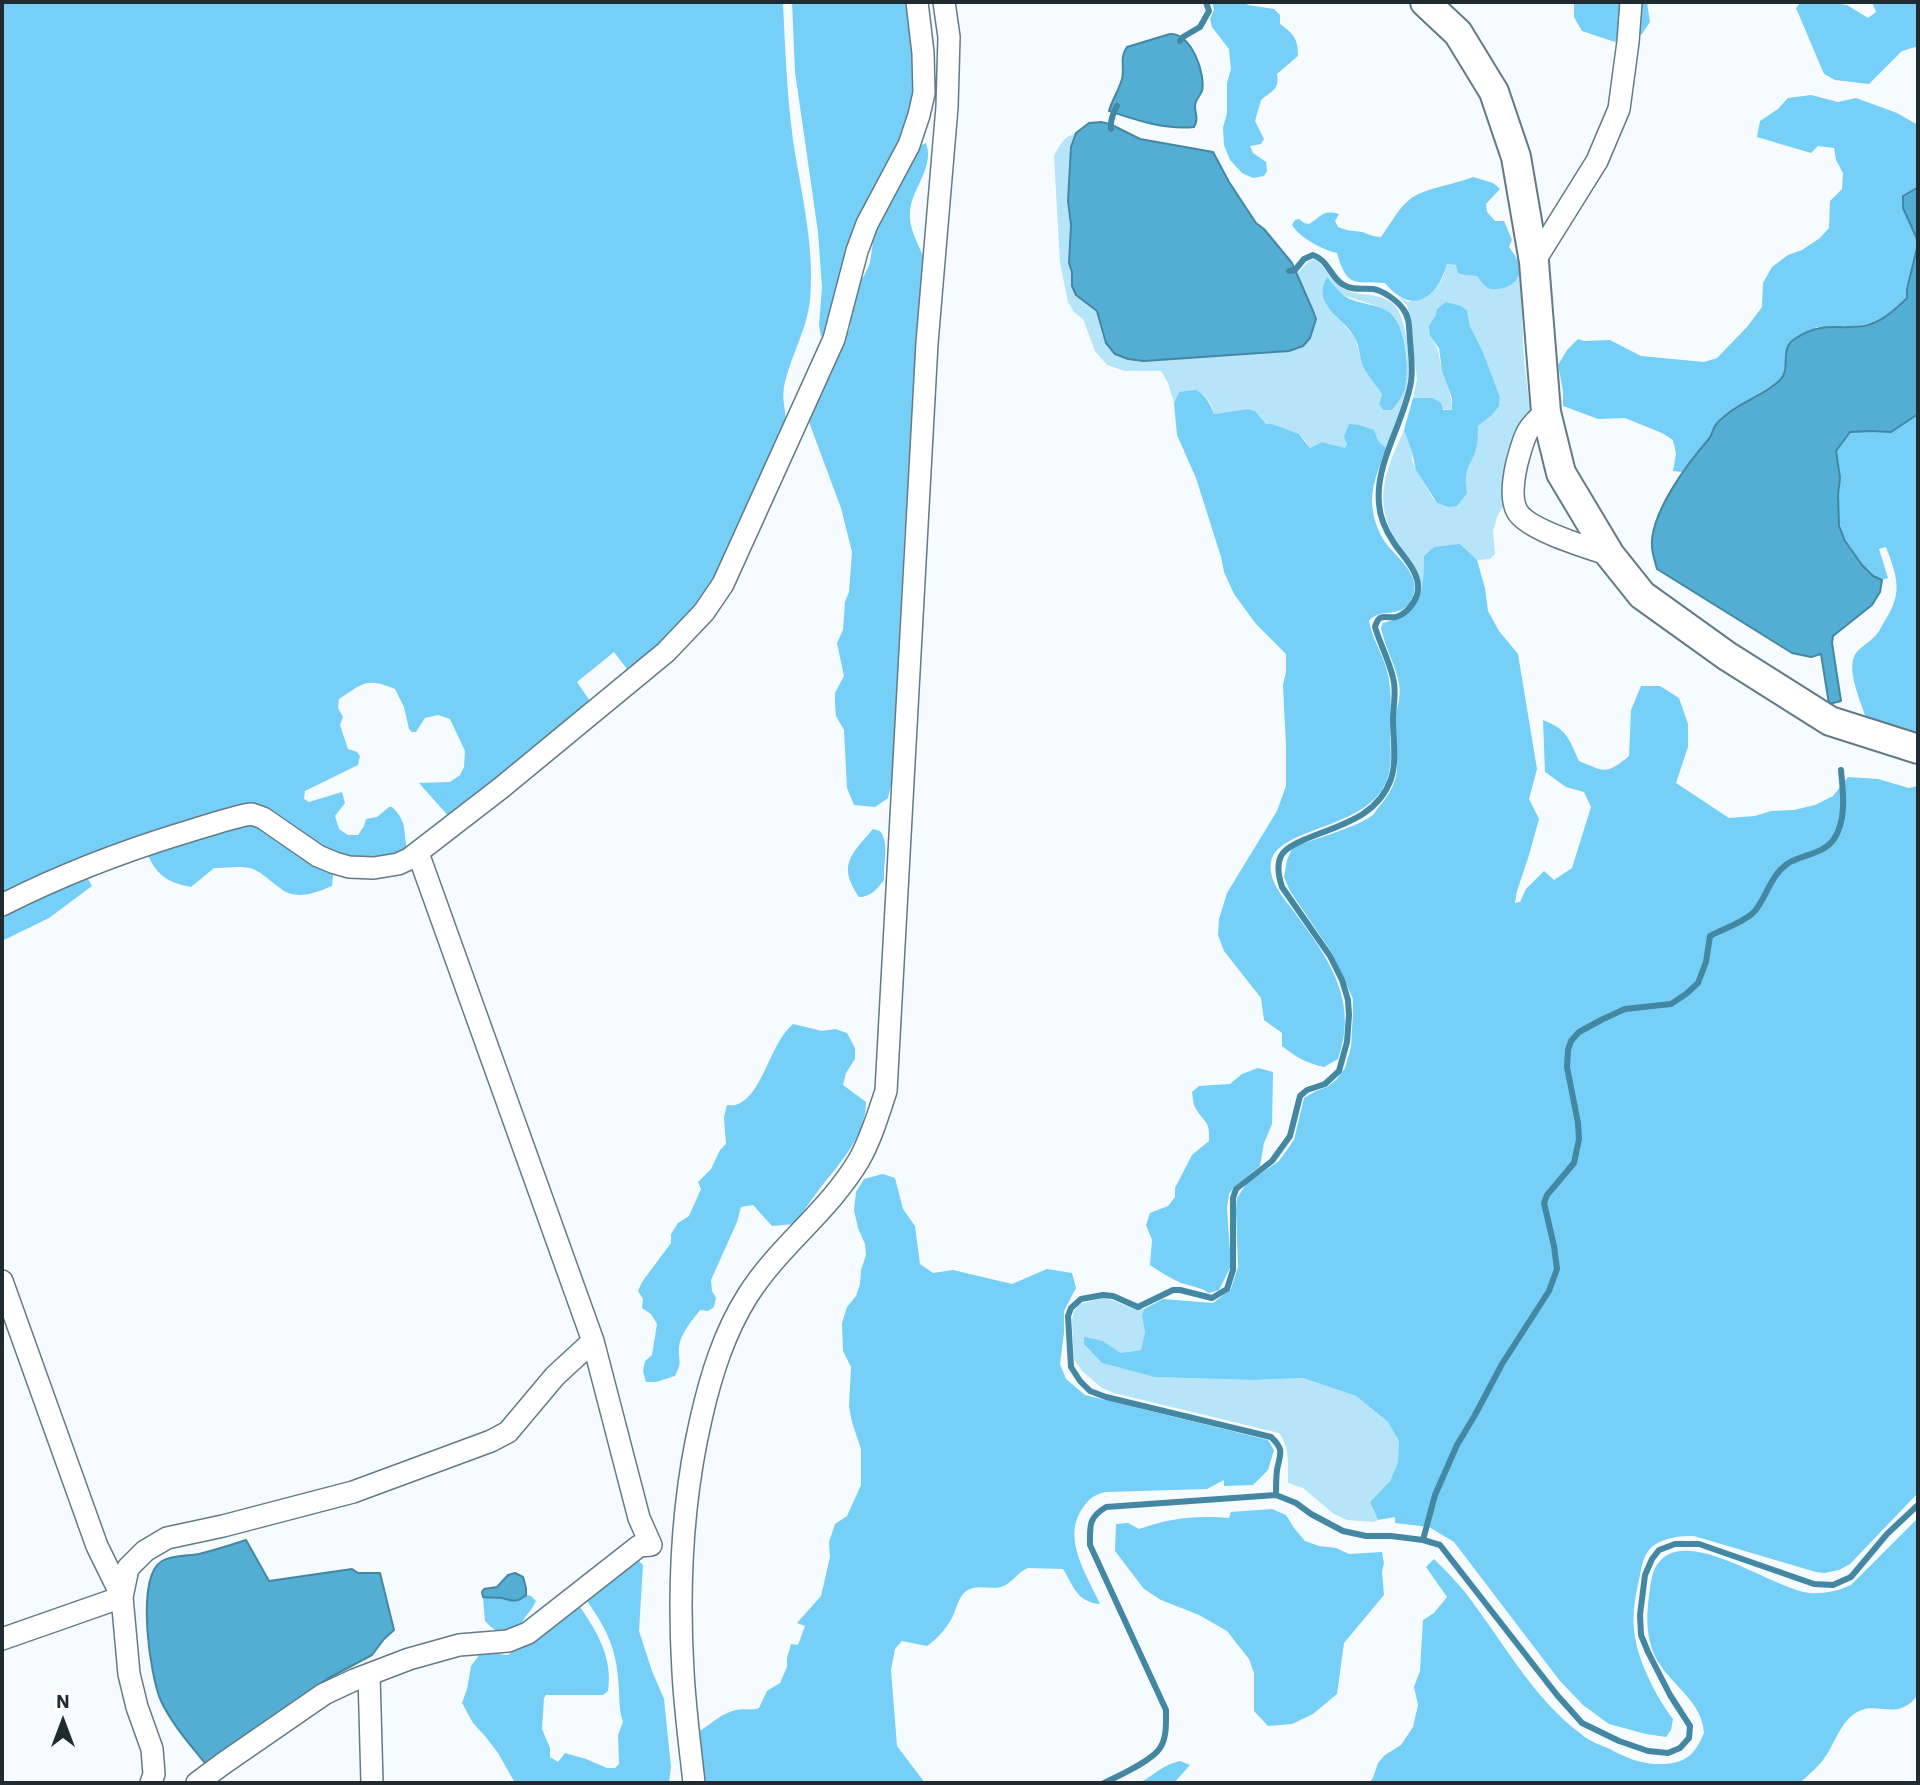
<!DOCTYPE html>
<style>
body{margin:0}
#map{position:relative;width:1920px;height:1785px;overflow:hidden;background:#f5fbfe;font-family:"IBM Plex Sans",sans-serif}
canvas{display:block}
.frame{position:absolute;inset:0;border:4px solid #202b31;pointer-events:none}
.north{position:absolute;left:28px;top:1687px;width:70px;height:70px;-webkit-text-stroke:5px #fff;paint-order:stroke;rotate:0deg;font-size:19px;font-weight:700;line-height:28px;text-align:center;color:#202b31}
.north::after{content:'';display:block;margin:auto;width:24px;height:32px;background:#202b31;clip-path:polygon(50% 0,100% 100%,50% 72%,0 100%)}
</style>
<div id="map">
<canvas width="1920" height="1785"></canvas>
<div class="frame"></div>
<div class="north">N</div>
</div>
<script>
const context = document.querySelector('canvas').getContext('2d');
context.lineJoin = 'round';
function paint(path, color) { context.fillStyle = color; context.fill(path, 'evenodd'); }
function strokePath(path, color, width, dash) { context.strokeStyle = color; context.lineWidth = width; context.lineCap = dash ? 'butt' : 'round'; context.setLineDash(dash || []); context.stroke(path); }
const green = new Path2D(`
 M1076 133 1071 147 1070 164 1068 201 1071 225 1069 262 1072 272V286L1076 295 1097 311 1106 343 1144 361 1289 351 1303 290 1297 274 1309 261 1315 259C1326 267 1330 279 1341 287 1356 298 1377 291 1392 303 1408 316 1411 367 1407 386 1402 407 1393 428 1386 448L1378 441 1347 444 1345 448 1322 442 1310 448 1305 440 1299 434 1266 424 1255 411 1248 409 1214 414 1211 404 1204 395 1179 392 1174 403 1168 383 1161 371H1125L1107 365 1095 351 1083 319 1074 312 1068 302 1060 263 1054 156C1060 144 1064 137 1076 133ZM1345 296C1356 300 1377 304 1386 311 1412 330 1414 388 1392 410H1383L1379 404 1382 394 1362 363 1355 338 1326 304Z
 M1447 264 1456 265 1465 275 1477 276 1486 287 1518 279 1520 273 1524 360 1530 410 1516 452 1503 506 1497 517 1493 531 1495 554 1490 559 1477 560 1460 544 1424 556V583L1421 591C1420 568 1410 561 1398 543 1371 502 1386 470 1404 430L1412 452V461L1432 497 1437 503 1448 507C1463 482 1478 455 1478 426L1491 416 1499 405 1500 397 1483 352 1470 326 1467 311 1436 315 1430 336C1442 353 1437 355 1443 372 1447 386 1452 396 1452 410 1437 411 1428 399 1413 398L1417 379 1409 314 1407 305 1397 296 1408 302C1432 291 1440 292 1447 264Z
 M1103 1298C1118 1300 1128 1310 1144 1309L1142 1316 1145 1333 1142 1350 1121 1353 1103 1341 1085 1345 1102 1363 1154 1377 1254 1380 1303 1378 1356 1396 1388 1422 1399 1441 1398 1462 1390 1481 1370 1502 1378 1520 1374 1522 1347 1520 1334 1514 1303 1488 1288 1483C1288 1465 1290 1448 1279 1433L1114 1393 1102 1388 1082 1371 1074 1359 1072 1320 1074 1311 1080 1304Z`);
const forest = new Path2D(`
 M2 2H783C785 48 787 94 793 140 801 193 815 246 810 300 807 330 790 357 784 387 781 404 789 418 785 434L699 610 630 673 614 652 577 682 592 704 451 819 419 783 450 782 460 775 464 767 465 751 450 719 438 715 425 718 416 732H412L409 729 404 707 395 689C367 677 363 683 339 699L338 708 343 717 340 725 348 749 357 752 360 756 358 765 305 791 304 799 309 802 342 792 345 803 335 816 339 829 348 835H358L364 826 366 819 377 817 389 807H392C410 824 401 833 409 853L351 863 264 813 2 900Z
 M792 2H913L915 109 827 330 821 337 819 325 822 287 818 232 795 72Z
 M1212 2H1245L1248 5 1274 9 1280 15V24C1294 34 1298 39 1298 56L1277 74C1280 90 1271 91 1261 100L1255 121 1264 139 1261 144 1250 146 1253 153 1266 162 1267 171 1264 176 1253 178 1242 173 1230 160 1224 145 1223 128 1227 113V83L1231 69 1229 49 1212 27 1210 19 1214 10Z
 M1574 2H1647L1650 22 1642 34 1615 42 1582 31 1574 17Z
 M1801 2 1834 3 1847 5 1868 18 1876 12 1872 2H1918V48L1915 47 1902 51 1869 84 1835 80 1824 74 1796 8Z
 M1811 95 1838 102 1856 98 1897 113 1918 125V189H1917L1913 227 1918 241 1917 257 1907 289V298C1876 330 1858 326 1816 327L1787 367 1782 379 1728 413 1715 425 1711 437 1695 454 1682 472 1673 471 1676 454 1673 440 1662 433 1625 418 1598 419 1563 406V391L1558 365 1567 350 1578 339 1584 341 1610 340 1641 356 1704 362 1717 358 1747 327 1762 307 1763 283 1772 267 1788 255 1802 250 1820 238 1829 228 1830 201 1842 189 1843 173 1836 160 1834 148 1818 146 1811 153 1757 137 1760 121 1778 109 1788 98Z
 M926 143C935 167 912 188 910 211 908 227 918 244 924 258L905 526 892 781 888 798 875 807 854 805 847 788 844 730 836 716 835 704V693L844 676 837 643 843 630 845 602 849 592 852 552 841 508 806 414 850 328 852 296 856 285 864 276 870 263 874 234 917 147Z
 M1473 177 1493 183 1500 189 1486 204 1487 212 1495 221H1504L1512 240 1509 247C1513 253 1519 260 1520 267 1523 282 1502 293 1488 288 1484 286 1480 280 1477 276L1465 275 1458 273 1456 265 1447 264C1437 299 1412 316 1385 283 1355 281 1347 289 1337 253 1323 250 1300 238 1292 225L1295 220 1299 219 1304 223 1309 224C1321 217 1322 209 1339 214L1335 221 1338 227C1350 232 1351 230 1362 232 1369 234 1373 237 1381 237 1390 225 1397 210 1409 200 1423 188 1454 185 1473 177Z
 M1327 277C1332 283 1339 293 1346 297 1359 305 1379 303 1391 314 1405 327 1409 363 1406 382 1405 393 1399 402 1392 410H1383L1379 404 1382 394C1376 385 1368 376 1363 366 1359 357 1360 347 1355 338 1344 317 1311 306 1327 277Z
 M1446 302 1461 306 1467 311 1470 326 1483 352 1500 397 1499 406 1491 416 1478 426C1478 433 1478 441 1476 449 1470 469 1463 468 1467 493L1457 506 1448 507 1437 503 1416 470 1412 452 1404 430 1413 398H1433L1441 403 1443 410H1452V398L1442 371 1439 348 1430 336 1429 326 1436 315 1437 309Z
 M1196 390C1206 396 1210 403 1214 414L1248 409 1255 411 1266 424H1272L1299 434 1310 448 1322 442 1345 448 1347 444 1344 437 1349 424 1359 425 1374 430 1378 441 1386 448C1379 468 1369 490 1373 511 1374 521 1379 533 1385 542 1397 559 1426 577 1410 602 1400 619 1380 607 1369 621 1372 639 1383 654 1387 671 1393 691 1390 714 1390 735 1390 745 1392 757 1390 767 1383 831 1279 823 1271 862 1268 880 1282 896 1292 909 1326 955 1360 999 1338 1059L1324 1067C1306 1063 1296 1057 1282 1046V1033L1264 1020 1261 998 1224 951 1218 935 1219 919 1227 893 1277 811 1286 786V746L1283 685 1286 672V654L1256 624 1234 594 1224 572 1221 557 1196 478 1177 435 1174 403 1179 392Z
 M1918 414V733L1896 728 1866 718C1861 703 1849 675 1853 660 1856 648 1866 646 1874 637 1879 633 1882 625 1886 619 1903 592 1897 576 1886 547L1879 549 1888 578 1882 580 1873 576 1862 565 1845 541 1839 526 1838 495 1840 478 1836 451 1849 432 1871 430 1891 432Z
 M1460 544 1477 560 1485 588 1488 611 1499 631 1518 654 1537 769 1529 799 1539 819 1529 855 1517 891 1515 903 1520 902 1526 889 1544 871 1554 880 1572 868 1591 807 1584 792 1566 787 1545 772 1543 720C1567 729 1569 739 1579 761 1605 772 1606 775 1629 756L1631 710 1641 686H1660L1679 698 1688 724V747L1676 783 1729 818 1755 816 1771 811 1794 810 1815 805 1833 796 1848 777 1878 779 1909 788 1918 786V1493L1850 1564 1839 1570 1824 1573 1816 1572 1694 1536C1680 1536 1665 1537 1653 1546 1644 1553 1642 1565 1640 1575 1636 1592 1632 1613 1634 1629 1636 1658 1656 1697 1673 1719L1671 1730 1666 1737 1646 1734 1609 1724 1583 1705 1560 1681 1454 1542 1429 1527 1395 1523V1517L1378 1520 1370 1502 1390 1481 1398 1462 1399 1441 1388 1422 1356 1396 1303 1378 1254 1380 1154 1377 1102 1363 1084 1344V1337L1103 1341 1121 1353 1141 1350 1145 1333 1142 1316 1144 1309 1163 1299 1213 1303 1231 1289 1238 1267 1236 1210 1237 1198 1247 1183 1279 1161 1294 1140 1304 1098 1316 1091 1327 1087 1336 1080 1345 1068 1351 1047 1353 1013V999L1332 953 1290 891 1284 877 1287 860 1293 847C1312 840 1360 826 1373 815 1376 811 1379 806 1383 802 1406 772 1394 759 1394 726 1395 711 1402 699 1399 683 1395 664 1385 647 1381 628L1383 623C1422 613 1424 592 1424 556L1434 547Z
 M253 818 332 870 333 876 332 886C316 893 295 901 280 888 271 882 263 873 253 869 242 865 226 868 214 868L191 887C165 882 156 874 146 851Z
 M873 829 880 831C890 844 883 864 884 880 877 889 871 897 859 897 837 865 851 855 873 829Z
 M84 878 88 879 92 886 49 918 2 941V909Z
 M793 1024 822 1031 835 1029 847 1033 855 1048V1059L846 1073 843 1085 866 1102C866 1133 843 1160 824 1183 814 1196 804 1210 795 1224L772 1226 753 1205 741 1207 737 1222 711 1280 712 1291 716 1298 714 1307 708 1311 700 1310C692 1321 680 1334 679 1347 678 1362 683 1360 675 1376L656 1382H646L643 1371 645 1361 652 1355 657 1324 651 1314 642 1308 643 1299 638 1291 642 1282 671 1243V1234L678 1223 689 1216 701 1189 698 1182 711 1169 720 1150 726 1144 724 1117 727 1105C730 1105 735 1106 738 1104 763 1094 770 1043 793 1024Z
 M1258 1068 1273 1072 1272 1124 1264 1143 1260 1166 1233 1188 1229 1194 1227 1208 1231 1266 1219 1290 1209 1293C1200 1287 1191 1286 1181 1283 1170 1278 1160 1272 1150 1265L1152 1240 1146 1225 1150 1213 1168 1206 1175 1197V1188L1192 1155 1209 1141C1210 1120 1205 1124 1196 1109 1193 1105 1193 1097 1192 1092L1199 1086 1230 1084 1242 1074Z
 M883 1174 895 1178 903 1209 915 1226 920 1264 933 1273 953 1270 1012 1284 1047 1269 1072 1273 1076 1288 1064 1311V1333L1060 1364 1066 1379 1085 1395 1268 1440 1274 1450 1268 1470 1253 1485 1224 1486V1480L1207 1489 1106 1492C1094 1495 1091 1497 1084 1506 1060 1537 1087 1575 1100 1604 1077 1602 1074 1587 1063 1569L1028 1568C1017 1572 1012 1584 1001 1587 988 1590 975 1583 964 1593 958 1599 956 1610 952 1618 946 1629 937 1639 927 1646L902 1641 895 1649 891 1670 897 1746 925 1783H705L700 1731C712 1723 722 1713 736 1710 744 1708 750 1711 759 1708L767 1691 780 1683 787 1667V1658L791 1644 798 1645 805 1626 797 1623 821 1596 830 1557 829 1542 835 1524 847 1516 861 1485V1449L852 1422 849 1407 851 1367 843 1351 842 1323 847 1307 856 1296 860 1284 861 1270 866 1255 865 1244 858 1228 854 1210 856 1192 864 1179Z
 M1272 1509 1286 1515 1294 1528 1305 1541 1319 1546 1336 1548 1349 1554 1382 1552 1384 1563 1382 1572 1384 1595 1344 1643 1337 1694 1313 1714 1292 1724 1268 1726 1254 1711V1673L1249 1659 1227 1631 1199 1615 1161 1600 1144 1589 1115 1551 1116 1524 1128 1523 1139 1529C1169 1518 1197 1515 1229 1518L1231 1512Z
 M1918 1518V1695C1895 1724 1877 1698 1854 1714 1839 1725 1834 1746 1823 1760 1817 1768 1808 1775 1800 1783H1369L1373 1778 1378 1763 1385 1755 1401 1745 1413 1727 1418 1705 1414 1687 1420 1671 1423 1620 1434 1613 1447 1597 1426 1567 1434 1559C1449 1574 1464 1589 1476 1607 1509 1652 1536 1700 1581 1734 1589 1741 1600 1745 1610 1749 1624 1757 1639 1763 1655 1764 1682 1765 1694 1758 1704 1733 1702 1702 1674 1687 1659 1663 1646 1643 1646 1618 1649 1596 1651 1584 1651 1570 1660 1561 1691 1527 1773 1589 1809 1593 1824 1594 1838 1591 1851 1585Z
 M638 1560 643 1565 639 1631 652 1671 664 1699 671 1767 669 1783H515L498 1753 485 1736 473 1723 462 1703 467 1689 471 1666 483 1650C490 1649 498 1655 508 1655L574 1606 580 1607C598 1633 613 1659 608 1691L603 1695H546L544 1698 542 1729 550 1748V1757L558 1762 565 1753 586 1759 607 1768H615L619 1764 618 1735 623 1722C618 1708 620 1693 618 1678 615 1644 604 1625 585 1598Z
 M526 1595 531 1596 536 1601C533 1607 530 1611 526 1616 514 1636 501 1639 485 1621L483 1597C489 1598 496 1597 502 1598 512 1601 518 1602 526 1595Z
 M1180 1761 1190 1765 1174 1783H1139C1155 1775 1162 1765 1180 1761Z`);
const water = new Path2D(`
 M1170 34C1191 32 1206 74 1202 91 1200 96 1195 100 1195 106 1195 115 1199 118 1194 127 1165 130 1136 120 1109 111 1112 100 1119 90 1122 79 1125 67 1119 58 1127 47Z
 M1101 122 1110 124 1140 139 1213 152 1229 182 1256 223 1264 229 1292 263 1313 311 1316 319 1310 338 1303 346 1289 351 1144 361 1128 359 1115 354 1106 343 1097 311 1076 295 1072 286V272L1069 263 1071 225 1068 201 1071 147 1076 133 1089 123Z
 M1917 188 1918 189V241L1903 208V196Z
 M1918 244V414L1891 432 1871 431 1850 432 1836 451 1840 478 1838 495 1839 526 1845 541 1862 565 1873 576 1882 580 1880 592 1872 605 1833 636 1832 643 1841 701 1829 704 1821 654 1811 657 1792 653 1657 569C1655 562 1653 555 1652 548 1649 515 1687 464 1708 440 1712 436 1712 431 1715 426 1717 422 1723 418 1726 415 1742 401 1765 395 1780 380 1792 369 1778 348 1796 338 1823 321 1835 330 1863 326 1881 323 1895 310 1907 298V289Z
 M246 1540 269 1581 352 1569 358 1573H380L394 1630 384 1639 372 1655 327 1679 229 1747 209 1764 204 1762C188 1742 172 1724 161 1701 150 1676 135 1577 162 1561 172 1555 188 1556 199 1554 215 1550 231 1545 246 1540Z
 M515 1573 523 1577 526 1588V1595C517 1603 513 1601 502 1598 496 1597 489 1598 483 1597L482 1592 484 1589 497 1587 508 1575Z`);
const stream = new Path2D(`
 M1180 41 1183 37 1200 27 1209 11 1206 2
 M1111 129C1110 120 1113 113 1117 106
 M1276 1495C1276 1487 1276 1478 1277 1470 1280 1454 1285 1450 1271 1437L1106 1397 1090 1391 1080 1381 1071 1367 1068 1316 1071 1308 1081 1299 1103 1295 1113 1296 1138 1307 1173 1290H1180L1212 1298 1227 1289 1233 1270V1198L1236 1189 1272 1161 1290 1136 1300 1096 1307 1090 1325 1084 1339 1071 1347 1042 1349 1015 1348 1000 1342 980 1330 956 1282 887C1279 878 1276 866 1281 856 1284 850 1291 846 1297 843 1332 826 1376 821 1391 779 1397 761 1393 739 1393 720 1393 706 1397 692 1393 678 1389 660 1380 644 1375 627 1376 624 1377 620 1380 618 1384 616 1391 618 1396 617 1406 614 1414 604 1417 595 1423 575 1404 558 1394 543 1386 531 1380 519 1379 504 1375 462 1404 423 1411 382 1413 367 1411 354 1410 340 1409 330 1410 317 1403 309 1398 301 1382 290 1373 289 1361 288 1353 291 1342 284 1330 276 1328 260 1313 255L1304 259 1295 270 1289 271
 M1423 1540 1435 1495 1457 1445 1475 1415 1502 1364 1549 1291 1557 1269 1554 1246 1544 1203 1547 1195 1574 1163 1579 1139 1578 1123 1567 1067 1568 1050 1571 1041 1579 1032 1603 1019 1625 1009 1671 1004 1686 994 1698 983 1706 962 1710 936C1723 929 1742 923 1753 913 1766 900 1769 877 1787 864 1802 854 1823 855 1834 839 1847 819 1843 792 1841 770
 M1104 1783C1118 1776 1152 1761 1160 1748 1167 1738 1166 1722 1166 1710L1090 1545C1090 1526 1088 1518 1106 1507L1276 1495 1296 1503 1311 1514 1343 1531 1366 1536H1391L1423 1540 1440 1545 1557 1695 1582 1723 1619 1741 1648 1751 1668 1753 1680 1748 1689 1738 1690 1726 1670 1695 1648 1652 1641 1635 1640 1615 1645 1575 1652 1559 1659 1550 1675 1544H1699L1814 1584 1833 1585 1851 1577 1887 1534 1918 1505`);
const minor = new Path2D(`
 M1534 262 1597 161 1619 109 1628 42 1631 2
 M1546 412C1525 428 1524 438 1517 463 1514 476 1510 498 1517 511 1527 530 1589 548 1610 555
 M2 905C59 876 121 852 183 833 203 827 224 820 245 815L252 814 263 818 318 856 335 863 349 867 374 868 398 864 409 859 501 788 666 652 704 612 723 584 834 339 857 251 867 224 909 145 919 115 924 93 923 53 917 2
 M2 1281 97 1546 122 1597 2 1639
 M369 1675 372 1783
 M151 1783 154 1774 152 1749 137 1707 129 1674 122 1597 128 1568 145 1551 167 1538 223 1526 353 1492 491 1441 508 1432 555 1376 593 1341
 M197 1783 224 1763 324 1694 354 1680 409 1659 459 1645 508 1641 528 1633 639 1546 651 1545 639 1518 593 1341 418 853
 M694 1783C690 1746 685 1709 683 1672 678 1588 682 1501 701 1419 711 1375 724 1333 748 1295 779 1246 829 1211 859 1160 871 1139 878 1115 886 1091L927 343 947 107 949 37 944 2`);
const major = new Path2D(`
 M1425 2 1458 33 1494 92 1516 157 1534 262 1546 412 1561 473 1610 555 1642 595 1727 656 1830 721 1918 749`);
paint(green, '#b6e4f9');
paint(forest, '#76cff6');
paint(water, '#54aed4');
strokePath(water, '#4487a3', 2);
strokePath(stream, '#4487a3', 6);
strokePath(minor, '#617b88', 24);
strokePath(major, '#617b88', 32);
strokePath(minor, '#fff', 21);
strokePath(major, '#fff', 28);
</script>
